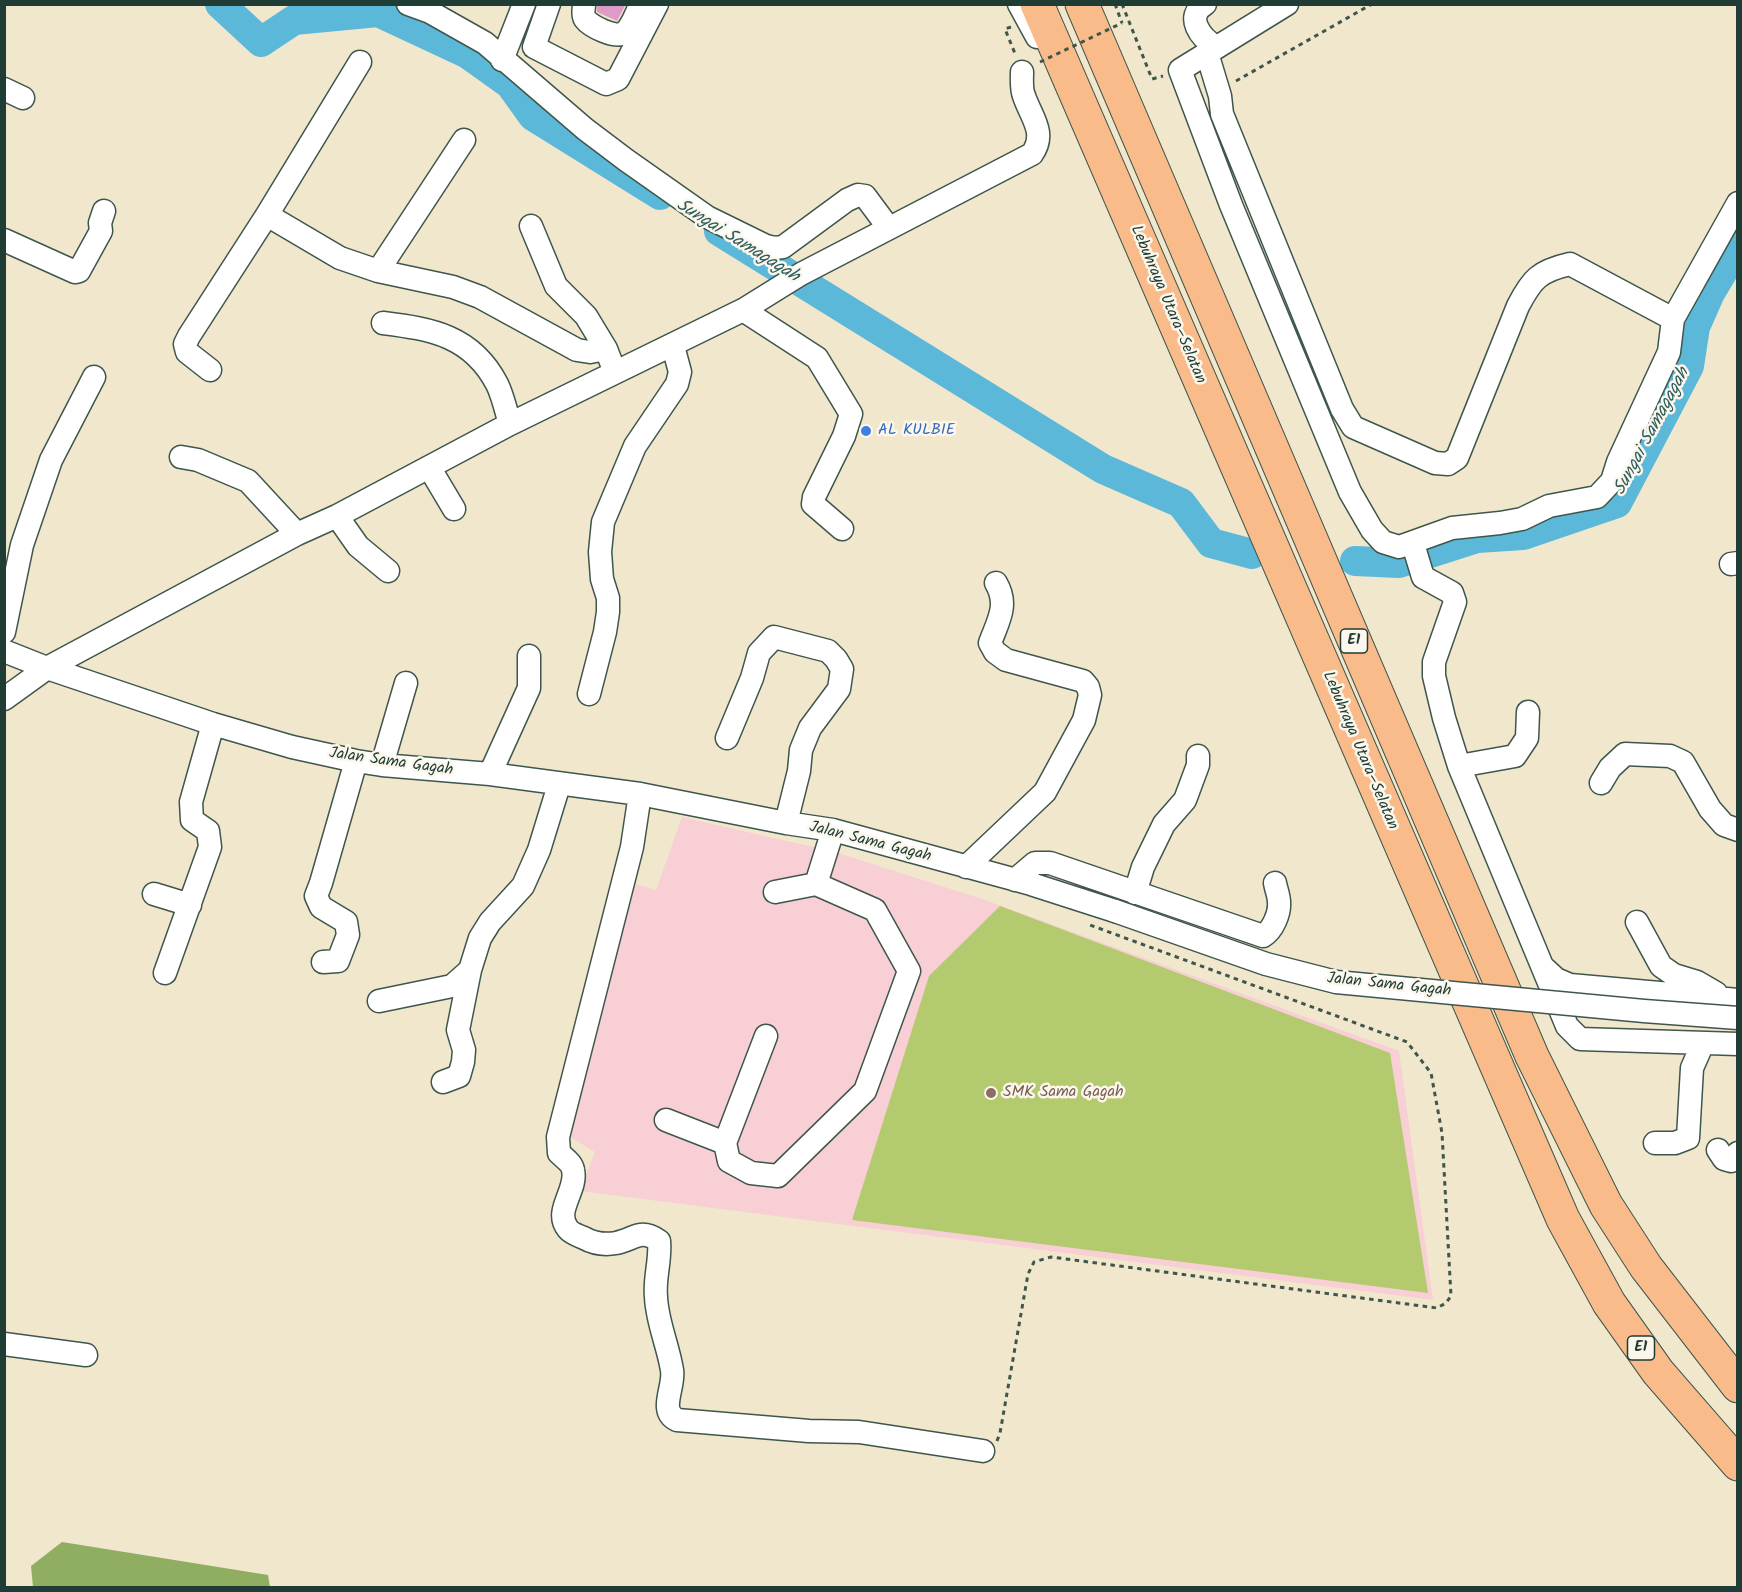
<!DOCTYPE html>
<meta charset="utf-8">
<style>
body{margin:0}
#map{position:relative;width:1742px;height:1592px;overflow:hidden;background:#f1e7cd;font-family:Kalam,sans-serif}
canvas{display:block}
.frame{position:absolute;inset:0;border:6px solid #1f3d34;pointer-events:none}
</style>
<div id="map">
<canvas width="1742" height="1592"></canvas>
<div class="frame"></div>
</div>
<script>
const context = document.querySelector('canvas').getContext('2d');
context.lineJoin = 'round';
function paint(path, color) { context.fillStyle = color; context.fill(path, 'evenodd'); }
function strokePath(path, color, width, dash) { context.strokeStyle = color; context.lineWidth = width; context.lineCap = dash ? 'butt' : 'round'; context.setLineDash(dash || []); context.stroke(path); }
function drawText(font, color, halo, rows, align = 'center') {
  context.font = font + ' Kalam,sans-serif'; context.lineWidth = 5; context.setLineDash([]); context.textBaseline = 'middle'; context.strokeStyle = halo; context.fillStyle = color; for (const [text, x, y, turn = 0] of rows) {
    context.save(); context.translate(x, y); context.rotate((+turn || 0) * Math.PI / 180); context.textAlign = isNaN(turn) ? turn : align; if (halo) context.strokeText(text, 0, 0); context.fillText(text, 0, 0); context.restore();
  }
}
const built = new Path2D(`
 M682 817 835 852 982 899 1399 1051 1433 1300 580 1191 595 1152 567 1135 629 882 656 890Z`);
const green = new Path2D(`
 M1000 906 1390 1053 1428 1293 852 1220 929 976Z`);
const forest = new Path2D(`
 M62 1542 268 1575 270 1587H33L31 1566Z`);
const river = new Path2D(`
 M220 4 261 42 294 20 378 12 468 54 510 84 533 116 660 195
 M719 231 1103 469 1181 503 1211 543 1252 554
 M1355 561 1399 563 1477 538 1523 535 1617 503 1689 366 1695 327 1710 293 1738 246`);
const building = new Path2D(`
 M597 4H626L617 21 597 12Z`);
const path = new Path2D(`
 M1115 4 1122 23
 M1122 4 1152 79 1163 76
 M1011 27 1005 29 1016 56
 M1236 81 1372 4
 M997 1441 1000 1433 1028 1274 1034 1262 1051 1257 1437 1308 1446 1303 1451 1296 1442 1133 1431 1073 1407 1042 1090 925`);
const minor = new Path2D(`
 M408 4 430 12 485 43 585 129 626 160 707 217 766 246 774 248 783 247 847 200 858 195 865 196 888 227
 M549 4 534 47 606 84 618 79 657 4
 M584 4C584 10 582 14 585 19 590 26 616 39 624 33 631 28 635 16 639 8
 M1019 4 1037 37
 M1205 4C1184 17 1201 38 1216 47
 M1287 4 1180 70 1231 205 1350 492 1372 530 1383 542 1399 547 1452 528 1500 523 1522 519 1549 506 1597 497 1612 481 1618 462 1669 352 1673 319 1738 203
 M1207 53 1220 96 1222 114 1342 409 1353 427 1435 463 1448 464 1457 458 1518 306C1532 279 1539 271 1570 264L1673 319
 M502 60 524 4
 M4 89 23 98
 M267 215 340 258 378 271 453 287 480 297 577 350 590 352 606 349
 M531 226 556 286 586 316 606 349 611 362
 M4 240 75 272 79 271 101 231 100 223 104 211
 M378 271 464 140
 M743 310 817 358 851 414 844 436 814 497 813 504 842 529
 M383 323C432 329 472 336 497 384 503 396 506 411 510 424
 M210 370 187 352 185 344 189 336 267 215 360 62
 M181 457 198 460 248 481 297 534
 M429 467 454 509
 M337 516 358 546 388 571
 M1413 544 1423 577 1452 593 1455 602 1434 662V676L1444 718 1459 766 1567 1026 1580 1039 1738 1044
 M1731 564 1738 563
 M4 632 22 545 51 460 94 377
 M4 651 47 668 213 724 292 747 356 761 382 765 490 774 640 794 786 823 833 830 1031 884 1115 911
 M589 694 605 632 608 612V598L602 579 600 552 603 522 635 446 677 384 680 372 673 346
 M4 699 47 668 297 534 337 516 510 424 743 310 801 274 1032 154C1047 133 1031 117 1024 96 1021 89 1022 80 1022 72
 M727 738 752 678 759 653 774 637 828 651 836 659 842 669 839 689 810 728 801 750 799 771 786 823
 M382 765 406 683
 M1459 766 1515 756 1527 738 1528 712
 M490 774 529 688V656
 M1601 783 1610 768 1625 754 1670 756 1683 762 1710 809 1724 825 1738 830
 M640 794 632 847 558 1137 559 1153C564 1158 572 1163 573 1170 578 1190 553 1211 568 1229 571 1233 579 1236 584 1238 593 1243 605 1245 616 1243 635 1239 640 1228 659 1241 661 1260 654 1278 656 1297 657 1322 668 1345 672 1370 675 1387 658 1411 677 1420L809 1431 859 1432 983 1451
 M966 867 1045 792 1084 720 1090 695 1088 687 1083 681 1006 660 995 652 990 643C998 621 1009 605 996 583
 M1015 880 1035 863H1050L1263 936C1273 930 1280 913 1279 902 1279 896 1276 889 1275 883
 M775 892 816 884
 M1135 893 1143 867 1164 824 1185 800 1198 765V756
 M154 894 190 905
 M1637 922 1661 966 1674 975 1697 982 1716 993
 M323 962 338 961 348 935 346 922 321 907 316 896 321 883 356 761
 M1543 967 1556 979 1570 985 1738 1000
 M165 973 210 847 208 831 192 820 191 802 213 724
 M379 1001 452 986 470 970
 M443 1082 459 1076 463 1062 464 1050 458 1030 470 970 480 938 490 922 523 886 539 850 559 785
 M666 1120 725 1143 729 1161 751 1173 778 1176 865 1091 909 971 875 910 816 884 833 830
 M725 1143 766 1036
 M1655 1143H1675L1688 1138 1692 1068 1703 1043
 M1718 1150 1724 1159 1731 1161 1737 1156 1738 1153
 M4 1344 86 1355`);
const highway = new Path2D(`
 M1037 4 1563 1219 1609 1303 1658 1372 1738 1464
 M1082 4 1532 1056 1606 1205 1646 1267 1738 1386`);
const pathBridge = new Path2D(`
 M1040 62 1122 23`);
const minorBridge = new Path2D(`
 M1115 911 1266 964 1336 982 1644 1011 1738 1018`);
const markers = [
 [866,431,6,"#3f7fe0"],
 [991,1093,6,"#8d6e63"]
];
const shields = [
 [1354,641,27],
 [1641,1348,27]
];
const shieldNames = [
 ["E1",1354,641],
 ["E1",1641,1348]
];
const streetNames = [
 ["Lebuhraya Utara–Selatan",1167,305,67],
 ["Lebuhraya Utara–Selatan",1359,751,67],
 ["Jalan Sama Gagah",391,763,8],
 ["Jalan Sama Gagah",870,843,14],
 ["Jalan Sama Gagah",1389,986,6]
];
const shopNames = [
 ["AL KULBIE",878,431]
];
const educationNames = [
 ["SMK Sama Gagah",1003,1093]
];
const waterNames = [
 ["Sungai Samagagah",737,242,32],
 ["Sungai Samagagah",1653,432,-62]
];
paint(built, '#f7cfd5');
paint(green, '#b4ca6e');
paint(forest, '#8fae61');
strokePath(river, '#5bb8d9', 30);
paint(building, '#de9bc8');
strokePath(minor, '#3e564b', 25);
strokePath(highway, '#3e564b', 35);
strokePath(path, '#3e564b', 3, [4.5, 4.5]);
strokePath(minor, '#fff', 22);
strokePath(highway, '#fabb8b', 33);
strokePath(minorBridge, '#3e564b', 25, []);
strokePath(pathBridge, '#3e564b', 3, [4.5, 4.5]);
strokePath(minorBridge, '#fff', 22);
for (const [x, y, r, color] of markers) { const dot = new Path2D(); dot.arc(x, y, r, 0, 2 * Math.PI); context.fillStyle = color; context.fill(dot); strokePath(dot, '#fbf7ec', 2); }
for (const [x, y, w] of shields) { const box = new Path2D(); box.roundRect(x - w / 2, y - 12, w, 24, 4.5); context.fillStyle = '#fbf7ec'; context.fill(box); strokePath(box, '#1f3d34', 1.5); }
drawText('bold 15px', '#1f3d34', null, shieldNames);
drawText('16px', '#1f3d34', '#fbf7ec', streetNames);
drawText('16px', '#366cbe', '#fbf7ec', shopNames, 'left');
drawText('16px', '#785e54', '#fbf7ec', educationNames, 'left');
drawText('italic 18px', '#2e5c5d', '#fbf7ec', waterNames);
</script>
